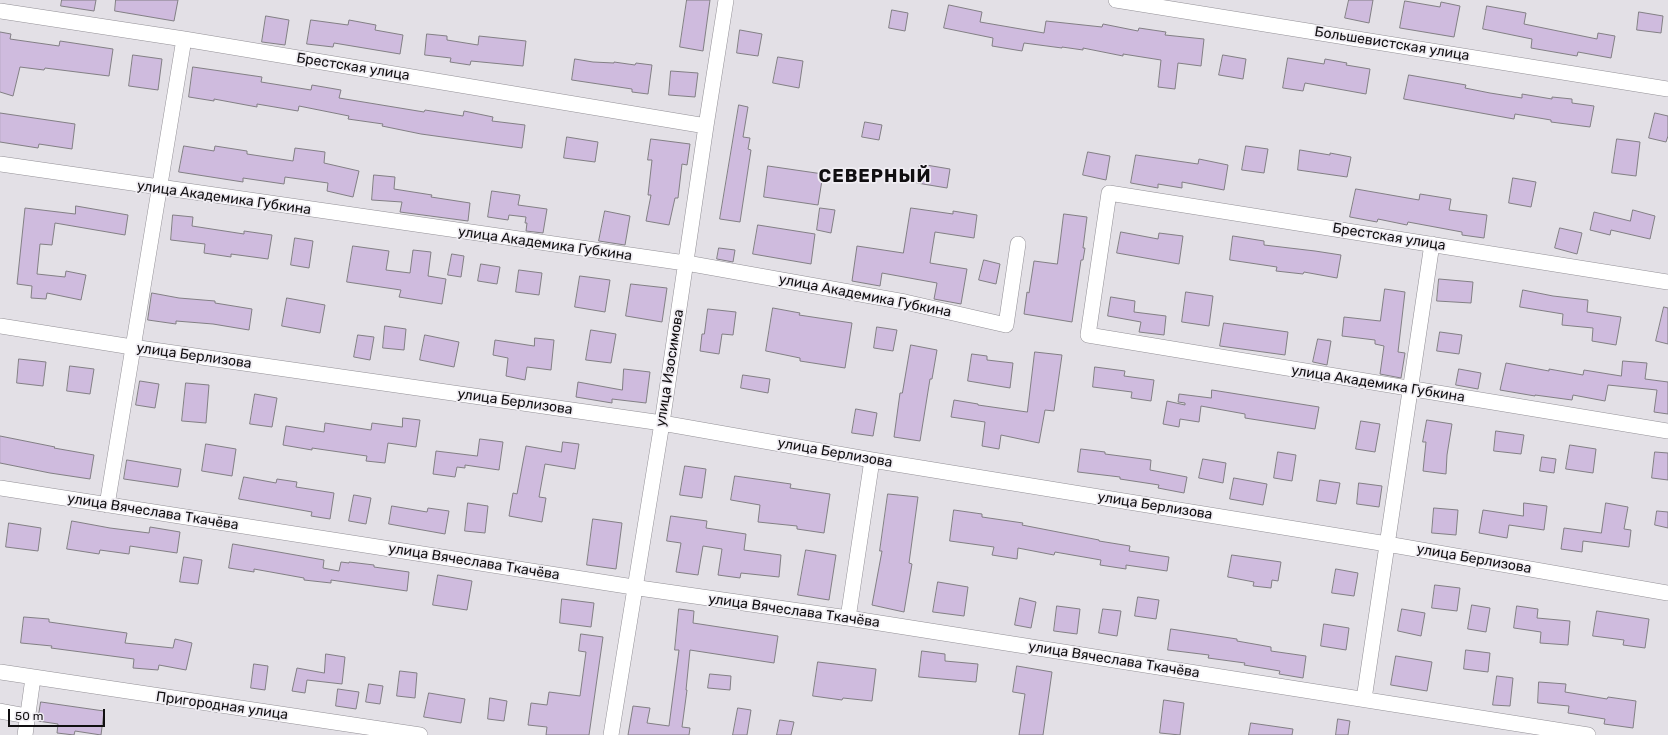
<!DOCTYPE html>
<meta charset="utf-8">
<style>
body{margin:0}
#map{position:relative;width:1668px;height:735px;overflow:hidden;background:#e3e0e6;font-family:Rubik,sans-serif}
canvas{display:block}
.scale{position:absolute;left:8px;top:709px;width:97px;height:18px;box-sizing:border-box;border:2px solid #110f11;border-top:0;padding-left:5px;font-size:12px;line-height:14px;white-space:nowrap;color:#110f11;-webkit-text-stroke:3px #f0edf3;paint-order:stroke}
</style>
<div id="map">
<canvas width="1668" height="735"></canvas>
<div class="scale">50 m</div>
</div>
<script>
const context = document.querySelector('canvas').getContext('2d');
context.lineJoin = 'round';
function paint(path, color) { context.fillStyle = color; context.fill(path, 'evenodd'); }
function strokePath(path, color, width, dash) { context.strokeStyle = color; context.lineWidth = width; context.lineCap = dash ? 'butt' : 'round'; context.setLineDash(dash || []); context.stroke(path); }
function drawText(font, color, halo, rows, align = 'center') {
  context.font = font + ' Rubik,sans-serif'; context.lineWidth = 3.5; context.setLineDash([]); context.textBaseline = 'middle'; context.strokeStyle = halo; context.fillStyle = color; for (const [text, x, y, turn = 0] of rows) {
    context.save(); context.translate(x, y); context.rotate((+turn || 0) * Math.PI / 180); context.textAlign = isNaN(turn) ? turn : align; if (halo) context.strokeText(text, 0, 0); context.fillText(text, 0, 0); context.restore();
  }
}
const building = new Path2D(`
 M62 0H96L94 11 61 6Z
 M116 0H178L174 21 115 11Z
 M687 0H710L703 51 680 47Z
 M1349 0H1373L1369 23 1345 18Z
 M1405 1 1440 7 1441 2 1460 6 1454 37 1400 28Z
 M949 5 982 12 980 22 1044 33 1046 21 1102 27 1103 24 1138 31 1139 28 1166 32 1165 35 1204 39 1201 66 1178 63 1175 89 1158 87 1161 60 1123 54V56L1083 48V50L1062 47V48L1024 43 1022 51 992 46 993 38 944 28Z
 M1487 6 1526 13 1524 24 1597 39 1598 33 1615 36 1611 58 1578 52 1577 56 1531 48 1532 39 1483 29Z
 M892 10 908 13 905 31 889 28Z
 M1639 12 1663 16 1661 33 1637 30Z
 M266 16 289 20 285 45 262 42Z
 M311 20 348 25 349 20 376 25 375 30 403 35 400 54 334 43 333 47 307 44Z
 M740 30 762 34 758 56 737 53Z
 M0 32 11 34 10 39 59 46 60 41 113 49 109 76 45 68 44 70 20 67 13 96 0 92Z
 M427 34 447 36V40L478 45 479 36 526 41 523 66 471 61 470 65 450 62 451 58 425 55Z
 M133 55 162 59 158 90 129 86Z
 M1223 55 1246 59 1243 79 1219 75Z
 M778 57 803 61 799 88 773 83Z
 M1288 58 1324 64 1325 59 1347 63 1346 65 1370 69 1366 94 1305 83 1303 91 1283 88Z
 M575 59 593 62 614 63V62L635 65 636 63 652 65 648 94 632 92V89L572 80Z
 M193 67 262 77 261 82 311 90 312 85 341 90 339 98 424 112 425 110 463 116 464 111 493 117 492 121 525 125 522 148 421 134 382 126 383 124 348 119 349 116 299 106 298 111 257 104V107L214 99V101L189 97Z
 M671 71 698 73 695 97 669 95Z
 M1409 75 1466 85 1465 88 1490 93 1522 98V94L1552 99V97L1572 99V103L1594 106 1590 127 1551 122V120L1515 114 1514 119 1404 99Z
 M739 105 748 107 743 137 750 138 748 149 751 150 740 222 720 219Z
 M0 113 75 124 72 149 39 144 38 148 0 142Z
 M1655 113 1668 116V136L1666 142 1649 138Z
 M865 122 882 125 879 140 862 137Z
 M567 137 598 142 595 162 564 158Z
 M651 139 690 144 687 165 682 164 678 198H675L669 225 646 221 651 195H648L652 160H648Z
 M1617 139 1640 142 1636 176 1612 173Z
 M184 146 214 151 215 146 247 151V154L293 161 295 148 325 152 324 163 359 171 353 197 327 191 328 183 285 177 284 184 243 178V182L179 172Z
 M1246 146 1268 149 1264 173 1242 170Z
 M1300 150 1330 155V153L1351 157 1347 177 1298 170Z
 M1088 152 1110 156 1106 180 1083 175Z
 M1136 155 1198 164 1199 159 1228 165 1224 190 1182 182V188L1158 184V188L1131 183Z
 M920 164 950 169 947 188 917 183Z
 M768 166 823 174 818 205 764 197Z
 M374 175 395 177 394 189 432 195 431 197 470 203 468 221 400 212 402 202 372 200Z
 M1513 178 1536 182 1531 207 1509 203Z
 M1356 189 1419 200 1420 194 1451 199 1449 210 1487 215 1484 238 1462 235V232L1408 222 1407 225 1378 219 1377 222 1350 217Z
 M492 191 520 195 518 205 547 209 543 233 526 231 527 223H525L526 217 509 215 508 220 488 217Z
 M76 206 128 215 125 235 55 223 52 245 40 244 37 274 65 277 66 271 86 275 81 300 47 293 46 299 31 298 32 286 17 284 25 208 75 214Z
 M820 208 835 210 831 233 817 230Z
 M911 208 953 214V211L977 215 974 238 935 232 930 263 967 269 961 304 934 299 937 283 882 273 880 286 852 281 857 246 903 253Z
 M1633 210 1655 216 1650 239 1611 230 1610 235 1590 230 1594 212 1630 221Z
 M605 211 630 216 625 245 599 241Z
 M1064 214 1087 217 1083 248H1085L1083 260H1081L1072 322 1024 314 1027 292 1029 293 1034 261 1057 264Z
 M173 215 193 217 192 226 244 234V231L272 235 268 259 231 254V257L204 253 205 244 171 240Z
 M758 225 815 234 811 264 753 254Z
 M1560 228 1582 233 1577 254 1555 248Z
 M1121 232 1158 239 1159 233 1183 236 1179 264 1117 253Z
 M1233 236 1264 241V245L1315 251 1341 255 1337 278 1304 272 1303 274 1276 271 1277 267 1230 260Z
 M295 238 313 241 309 268 291 265Z
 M353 246 389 251 386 270 410 273 413 250 431 252 428 276 446 279 442 304 399 297 401 290 347 282Z
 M719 248 735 250 733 262 717 259Z
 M452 254 464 256 461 277 448 275Z
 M984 260 1000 264 996 284 979 280Z
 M481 264 500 267 497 284 478 281Z
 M519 270 542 273 539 295 516 292Z
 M580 276 610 280 605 312 575 307Z
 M1439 279 1473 282 1471 303 1437 301Z
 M631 284 667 288 662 322 626 316Z
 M1385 289 1405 292 1398 352 1405 353 1401 378 1380 374 1384 346 1375 344V340L1342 336 1344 317 1380 321Z
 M1523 290 1553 296 1588 300 1587 312 1621 317 1616 345 1592 341 1593 328 1562 325 1563 314 1520 307Z
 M1186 292 1213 296 1209 326 1182 322Z
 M152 293 179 298 215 301V303L252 309 249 330 213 324 176 321V324L148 320Z
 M1111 297 1135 301 1134 312 1166 316 1164 335 1139 332 1141 322 1108 316Z
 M287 298 325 305 320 333 282 326Z
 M1664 307 1668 308V344L1656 341Z
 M773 308 800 313 799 315 852 323 845 368 800 361V358L766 351Z
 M708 309 736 312 733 335 722 334 719 354 700 351 702 334H704Z
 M1224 323 1288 332 1285 355 1220 346Z
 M385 326 406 329 404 350 383 348Z
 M877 327 897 330 893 351 874 348Z
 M591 330 616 334 611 363 586 360Z
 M1440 332 1462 335 1459 354 1437 351Z
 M358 335 374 337 370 360 354 357Z
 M425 335 459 342 454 367 420 360Z
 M535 338 554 340 551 370 527 367 525 380 506 376 508 358 493 355 495 340 534 346Z
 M1318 339 1331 341 1327 365 1313 362Z
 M911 345 937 350 932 379H930L920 441 894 437 900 393H902Z
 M1035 352 1062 355 1054 411 1045 410 1039 443 1001 435 999 449 982 446 985 422 951 417 954 400 978 404V405L1027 412Z
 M972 354 987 356V360L1013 363 1010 388 968 381Z
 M19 359 46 362 43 386 17 383Z
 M1623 361 1647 363 1645 379 1668 382V414L1654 412 1657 390 1608 385 1605 401 1573 395 1572 400 1535 395V396L1500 390 1506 363 1549 371V369L1583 375 1584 370 1621 376Z
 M70 366 94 369 90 394 67 391Z
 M1095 367 1125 371 1124 376 1154 380 1151 401 1131 398 1132 392 1093 387Z
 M624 369 650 372 646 403 612 399V403L576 397 578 382 622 390Z
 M1459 369 1481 373 1478 389 1456 385Z
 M743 375 770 379 768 393 741 388Z
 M140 381 159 384 155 408 136 405Z
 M186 383 209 385 206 423 182 421Z
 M1212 390 1319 407 1315 429 1245 418V414L1201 406 1199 422 1180 419 1179 427 1163 424 1167 401 1185 405V403L1178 402 1179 394 1211 398Z
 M255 394 277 398 272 427 250 424Z
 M856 409 877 413 873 436 852 433Z
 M403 418 420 420 416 447 388 443 385 463 366 461 367 456 312 448V450L283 445 286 426 324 432 325 423 371 430 372 423 402 427Z
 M1427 420 1452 424 1447 455 1446 474 1423 471 1426 442H1423Z
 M1361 421 1380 424 1375 452 1356 449Z
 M1496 431 1524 435 1521 454 1494 451Z
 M0 436 55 447 54 448 94 455 90 479 50 473 0 463Z
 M480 439 503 442 499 470 465 465V468L457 467 455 477 433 474 436 451 477 456Z
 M563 442 579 444 575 469 545 464 539 497 546 498 542 522 509 516 513 493 517 494 526 446 561 452Z
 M206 444 236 449 232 476 202 471Z
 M1570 445 1596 449 1593 473 1566 469Z
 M1081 449 1105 452V454L1151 460 1150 470 1187 477 1184 493 1158 488 1159 485 1120 479V477L1078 472Z
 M1278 452 1296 455 1292 481 1274 478Z
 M1655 452 1668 453V480L1652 478Z
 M1542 457 1556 459 1554 473 1540 471Z
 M1203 459 1226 463 1223 483 1199 478Z
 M127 460 181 469 178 487 124 479Z
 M685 466 706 469 702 498 680 495Z
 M735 476 791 484 790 488 830 494 824 533 797 529V526L758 522 760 505 731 500Z
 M244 477 276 483 277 479 297 482 296 487 334 493 330 519 311 516 312 512 239 499Z
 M1234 478 1267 484 1263 505 1230 499Z
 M1320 480 1340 483 1336 504 1317 501Z
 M1359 483 1382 486 1379 507 1357 504Z
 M888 494 918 497 909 563 912 564 904 612 872 605 882 551H880Z
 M354 495 371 498 366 524 349 521Z
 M468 503 488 506 485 533 465 531Z
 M1524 503 1547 506 1544 530 1509 525 1507 538 1479 533 1483 510 1523 516Z
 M1606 503 1628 507 1624 529 1631 530 1629 547 1583 541 1582 552 1561 549 1564 528 1601 533Z
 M392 506 427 512 428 508 449 511 445 534 389 524Z
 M1434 508 1458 510 1456 535 1432 533Z
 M954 510 982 514V517L1023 523 1022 525 1099 540V541L1130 546 1129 551 1169 557 1167 571 1126 565V569L1100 565 1101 560 1055 552 1054 555 1018 548 1017 559 992 555 994 547 950 541Z
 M1657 511 1668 512V528L1655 525Z
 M671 516 707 521 706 528 746 534 744 550 781 555 779 577 741 573 740 578 718 575 722 549 703 546 698 575 676 572 681 543 667 541Z
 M593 519 622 523 616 569 587 565Z
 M72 521 110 528 149 533 150 527 180 532 177 553 130 546 129 554 100 550 99 554 67 549Z
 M9 523 41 528 38 551 6 547Z
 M233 544 324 560 323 568 339 571 341 562 349 563V562L374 565V567L409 572 407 591 331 580V583L304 580V578L254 569V572L229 568Z
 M806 550 836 555 829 600 798 595Z
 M1232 555 1281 562 1278 581 1272 580 1271 588 1253 586 1254 582 1228 577Z
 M184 557 202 560 198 584 180 582Z
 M1336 569 1358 573 1354 596 1332 593Z
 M438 575 472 581 467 610 433 605Z
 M938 582 968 587 964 616 933 612Z
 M1435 585 1460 588 1457 611 1432 608Z
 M1138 597 1159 600 1156 619 1135 616Z
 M1020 598 1036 602 1031 628 1015 625Z
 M562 599 594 603 591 627 560 623Z
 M1472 605 1490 608 1486 632 1468 629Z
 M1057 606 1080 609 1077 634 1054 631Z
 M1517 606 1538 609 1537 618 1570 621 1568 645 1540 643 1541 632 1514 628Z
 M679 609 694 611 693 623 778 636 774 663 690 650 686 690H687L682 727 690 728 689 735H628L633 706 650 708 647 723 669 726 679 650H675Z
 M1103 609 1121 611 1117 636 1099 633Z
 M1402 609 1425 613 1421 636 1398 631Z
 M1597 611 1649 619 1645 648 1623 645 1624 640 1593 636Z
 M24 617 49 619V622L127 633 125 643 173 648 175 639 192 643 186 670 159 665 158 670 133 668 134 659 51 648 52 646 21 643Z
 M1324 624 1349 628 1346 650 1321 646Z
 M1171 629 1237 639V641L1271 647V651L1306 656 1303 678 1279 674 1280 671 1244 665 1245 663 1208 658 1209 655 1168 650Z
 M581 634 603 637 589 735H546L547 727 528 725 531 703 547 705 549 692 580 696 586 652 579 651Z
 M1466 650 1490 653 1488 672 1464 669Z
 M922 651 945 654V661L978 664 976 682 919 677Z
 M326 654 345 657 342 684 307 680 305 693 292 691 297 668 324 673Z
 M1396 656 1432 662 1427 691 1391 685Z
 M818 662 876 669 872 701 843 698 842 700 813 696Z
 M254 664 268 666 265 690 251 688Z
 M1017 666 1052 672 1043 735H1019L1025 694 1013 692Z
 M400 671 417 673 415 698 397 696Z
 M710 674 731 676 730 690 708 688Z
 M1497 676 1513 678 1510 706 1493 705Z
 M1539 682 1566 684 1565 692 1607 699 1608 697 1636 701 1633 728 1604 724 1605 719 1568 713 1569 706 1538 703Z
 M369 684 383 686 380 704 366 702Z
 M338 689 359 692 356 709 336 706Z
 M429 693 465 699 461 723 424 717Z
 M490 698 507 701 504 721 488 719Z
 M1164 700 1184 703 1180 735 1160 733Z
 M41 702 104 711 101 735 75 731 74 735 57 733 58 724 38 721Z
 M738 708 751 710 747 735H733Z
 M1338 719 1350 721 1348 735H1336Z
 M780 720 794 722 791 735H777Z
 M1251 723 1293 729 1292 735H1249Z`);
const minor = new Path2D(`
 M1116 0 1668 89
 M0 11 184 39 706 126
 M0 164 692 264 905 302 1006 325 1018 244
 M1668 282 1109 193 1088 335 1668 431
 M0 326 132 347 662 423 872 460 1387 544 1668 593
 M0 488 646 589 848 618 1588 735
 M107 505 184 39
 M848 618 872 460
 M0 672 420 735
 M1364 699 1432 244
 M0 711 27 716
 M25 735 33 678
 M611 735 662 423 706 126 726 0`);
const streetNames = [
 ["Большевистская улица",1392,44,9],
 ["Брестская улица",353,67,9],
 ["улица Академика Губкина",224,198,8],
 ["Брестская улица",1389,237,9],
 ["улица Академика Губкина",545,244,8],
 ["улица Академика Губкина",865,296,11],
 ["улица Берлизова",194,356,8],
 ["улица Изосимова",670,368,-81],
 ["улица Академика Губкина",1378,384,9],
 ["улица Берлизова",515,402,8],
 ["улица Берлизова",835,453,10],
 ["улица Берлизова",1155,506,9],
 ["улица Вячеслава Ткачёва",153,512,9],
 ["улица Берлизова",1474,559,10],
 ["улица Вячеслава Ткачёва",474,562,9],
 ["улица Вячеслава Ткачёва",794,611,8],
 ["улица Вячеслава Ткачёва",1114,660,9],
 ["Пригородная улица",222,706,8]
];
const districtNames = [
 ["СЕВЕРНЫЙ",875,177]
];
paint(building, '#cfbbde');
strokePath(building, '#827f84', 1);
strokePath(minor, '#939096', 16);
strokePath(minor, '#fff', 15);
drawText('14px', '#110f11', '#f0edf3', streetNames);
context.letterSpacing = '1px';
drawText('bold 18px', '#110f11', '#f0edf3', districtNames);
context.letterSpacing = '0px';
</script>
